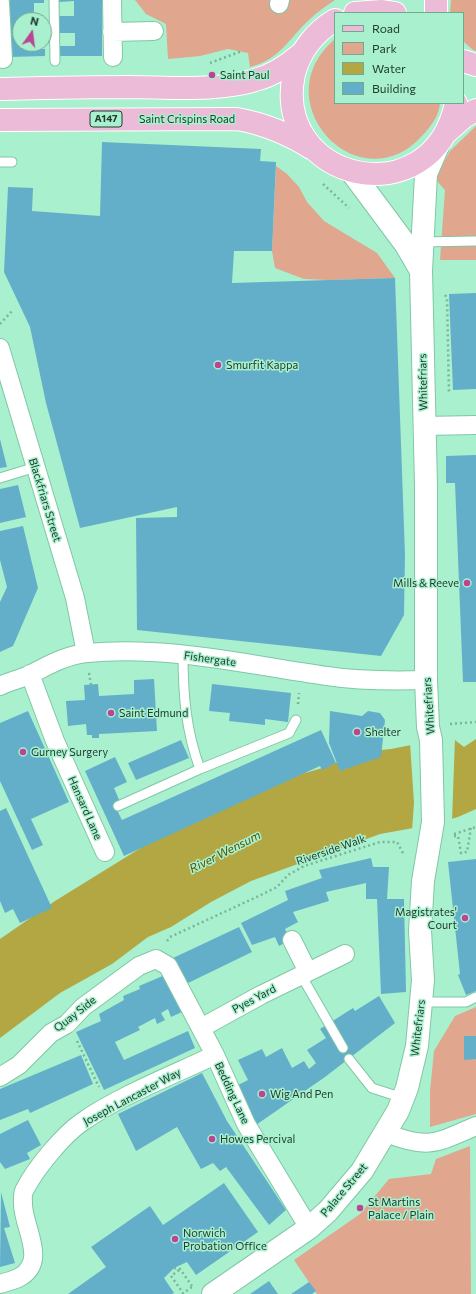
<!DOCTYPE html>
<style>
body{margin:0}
#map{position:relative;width:476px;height:1294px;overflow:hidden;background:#a9f0ce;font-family:Commissioner,sans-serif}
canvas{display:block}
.legend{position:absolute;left:334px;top:12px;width:130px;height:92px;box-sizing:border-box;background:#a9f0ce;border:1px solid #72a88f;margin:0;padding:5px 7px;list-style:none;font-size:12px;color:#203d30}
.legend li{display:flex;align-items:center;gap:8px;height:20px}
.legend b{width:20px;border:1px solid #72a88f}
.north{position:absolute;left:12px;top:12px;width:40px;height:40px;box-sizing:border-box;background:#a9f0ce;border:1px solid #72a88f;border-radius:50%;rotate:14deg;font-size:11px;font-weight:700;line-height:16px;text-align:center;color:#203d30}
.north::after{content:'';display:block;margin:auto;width:14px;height:18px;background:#bd4394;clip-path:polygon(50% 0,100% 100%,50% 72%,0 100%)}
</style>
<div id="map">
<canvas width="476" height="1294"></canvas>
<ul class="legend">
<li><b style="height:5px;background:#ebbbd8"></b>Road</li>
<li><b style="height:11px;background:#e1a68e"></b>Park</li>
<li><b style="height:11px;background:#b2a742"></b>Water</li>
<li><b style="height:11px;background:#63afca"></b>Building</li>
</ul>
<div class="north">N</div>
</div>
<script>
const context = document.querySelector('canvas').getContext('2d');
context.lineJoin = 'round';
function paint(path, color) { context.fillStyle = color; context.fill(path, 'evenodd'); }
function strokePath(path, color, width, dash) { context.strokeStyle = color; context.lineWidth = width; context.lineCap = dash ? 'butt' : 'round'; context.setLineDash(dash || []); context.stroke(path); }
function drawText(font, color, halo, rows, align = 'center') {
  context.font = font + ' Commissioner,sans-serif'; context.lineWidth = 3; context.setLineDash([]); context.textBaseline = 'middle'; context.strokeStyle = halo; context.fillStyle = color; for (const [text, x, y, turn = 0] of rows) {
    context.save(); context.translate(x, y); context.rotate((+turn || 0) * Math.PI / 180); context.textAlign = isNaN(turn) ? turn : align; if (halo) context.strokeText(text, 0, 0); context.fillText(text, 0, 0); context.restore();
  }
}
const green = new Path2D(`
 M135 0H335C326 6 317 12 310 19 288 39 281 59 250 67L248 53 228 49 200 56 168 59 166 24 146 14Z
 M451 0H476V51L473 50 463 41V13H450Z
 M335 39V103H440C439 117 430 127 421 137 358 204 262 101 335 39Z
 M476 126V260H440L445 190 435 179 450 151Z
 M276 166 287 174 299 187 307 202 324 221 377 253 395 278 328 280 304 279 275 268 272 251Z
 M476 1007V1114L430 1127V1091L434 1051 455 1016Z
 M470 1146 471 1294H317L294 1260 360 1214 389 1179 431 1174 436 1159Z`);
const water = new Path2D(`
 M451 737 464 747 476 739V809L458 817 430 825 380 834 251 881 211 902 171 927 148 937 112 964 60 993 0 1038V939L55 901 165 833 277 781 326 767 361 752 391 749Z`);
const pier = new Path2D(`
 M451 735 455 738 452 821 412 830 414 803 410 743Z`);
const building = new Path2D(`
 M10 0H44V3H34V18L45 17V20H20V44H35V49H45V56L10 57Z
 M59 0H102V56H59V46H75V33H59V16H74V1L59 2Z
 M102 142 261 149 260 161 276 162 272 251H234L232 283 395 278 405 555 404 615 381 656 137 630 136 518 177 517V507L80 528 46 403 30 327 4 272 8 187 33 188 32 211 100 216Z
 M476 293V389L453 390 449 294Z
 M0 439 7 467 0 468Z
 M476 455V682H463L455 483H446V456Z
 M18 485 26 517 0 523V489Z
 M23 526 38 588 13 646 0 652V602L7 587 0 560V531Z
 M154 679 157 731 99 734V738H92V735H87L86 724 68 726 66 701 85 700 84 685 98 684 99 696 134 694V680Z
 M212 684 291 693 288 722 265 719V725L229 721 230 713 209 711Z
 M28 711 69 802 31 819 43 845 32 850 0 781V723Z
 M330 711 362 716 368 711 380 713 385 720 381 757 340 771 329 743Z
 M321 730 336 763 322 770 320 766 124 856 85 771 115 757 127 782 114 788 120 802 114 804 122 820Z
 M181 740 189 758 136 780 128 763Z
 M6 808 52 908 20 923 13 909 5 913 0 901V811Z
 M371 858 373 867H389L387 899H404L406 992 381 994 377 899H366V883L326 892 329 901 293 912 298 922 285 929 290 940 279 946 275 937 252 945 241 923 288 900 285 891 322 878 319 870Z
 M476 859V991L466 995 458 975 460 974 448 862Z
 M239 927 252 952 186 984 173 958Z
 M165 975 182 1012 171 1017 168 1009 161 1013 165 1020 157 1024 155 1018 138 1027 140 1030 115 1042 124 1060 188 1031 195 1048 104 1090 76 1032 101 1021 99 1014 124 1000 123 996 140 989 139 986Z
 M379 996 395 1023 325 1077 256 1125 236 1086 248 1080 238 1060 262 1049 266 1057 282 1048 292 1068 304 1061 309 1069 316 1063 307 1050 326 1038 320 1029 353 1008 355 1011Z
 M464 1036H476V1059L464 1060Z
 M81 1055 93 1084 30 1113 28 1109 0 1120V1089Z
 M202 1073 227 1121 286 1210 269 1225 226 1167 220 1171 213 1163 201 1169 177 1127 136 1151 118 1114Z
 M28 1120 41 1145 27 1153 30 1159 5 1169 0 1162V1134Z
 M224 1183 258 1232 196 1275 187 1262 174 1268 164 1278 174 1293 172 1294H68L106 1267 91 1247 150 1206 163 1225Z
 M1 1192 10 1227 4 1228 15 1263 0 1267Z
 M269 1281 278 1294H250Z
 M309 1282 316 1291 312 1294H291Z`);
const path = new Path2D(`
 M210 63 242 51
 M323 184 349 208
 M445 295 447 298 449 394
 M0 324 13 310
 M89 673 91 685
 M298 704 299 693
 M450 724 476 722
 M454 834 476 827
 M454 836H458L461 853 467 852 471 828
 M167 941 170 937 261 895 277 887 288 875 304 866 380 842H397L404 855
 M77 1041 99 1087
 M174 1268 180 1269 192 1286
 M179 1270 171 1276 183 1293
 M182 1294 192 1287`);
const lane = new Path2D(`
 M54 0 55 61
 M0 162H12
 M421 242 476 241
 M0 478 36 467
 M200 769 289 733 296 720
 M118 806 200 769C186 731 183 695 183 654
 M301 975 343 1048
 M422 1002H466L476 997
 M349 1059 372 1088 403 1098`);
const street = new Path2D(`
 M112 0 113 57
 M0 3 3 59
 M279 4 280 0
 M112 32 154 31
 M0 348 75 598 86 653
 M424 426 476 425
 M30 674 55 741 105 852
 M0 686C10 681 21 679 31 674 49 665 66 655 87 653 167 645 248 665 327 676 360 681 393 681 426 680
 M292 940 308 972
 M201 1028 261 995 345 954
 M0 1077 19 1065 51 1033 67 1024 83 1007 139 966 156 959 168 966 215 1055 246 1124 309 1228
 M386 1133C429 1150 436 1143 476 1126
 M0 1284C6 1282 15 1280 20 1277 48 1261 23 1227 23 1204 23 1200 22 1193 25 1189 36 1168 62 1136 82 1122 119 1096 173 1075 215 1055`);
const secondary = new Path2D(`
 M351 171 406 245 421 271
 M213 1294 309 1228 328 1211 362 1171 398 1111 407 1088 417 1046 423 980 420 931 423 881 433 822 431 740 428 727 426 680V486L421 271 426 174 438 146`);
const primary = new Path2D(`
 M436 0V13
 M355 13 382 11 395 13
 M335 20C315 32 300 51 294 74 271 181 432 219 456 103
 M463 61 476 65
 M0 89C44 88 87 87 131 87 168 88 220 91 255 80 274 75 288 65 302 53
 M0 120 237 119C265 124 287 133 311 148
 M447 132 464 117 476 110`);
const markers = [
 [212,75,4,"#bd4394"],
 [218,365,4,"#bd4394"],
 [467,583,4,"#bd4394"],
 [111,713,4,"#bd4394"],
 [357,732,4,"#bd4394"],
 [23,752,4,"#bd4394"],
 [465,918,4,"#bd4394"],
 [262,1094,4,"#bd4394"],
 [212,1139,4,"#bd4394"],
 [360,1208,4,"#bd4394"],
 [175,1239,4,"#bd4394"]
];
const shields = [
 [106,119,32]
];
const shieldNames = [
 ["A147",106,119]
];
const poiNames = [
 ["Saint Paul",220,75],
 ["Smurfit Kappa",226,365],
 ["Mills & Reeve",459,583,"right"],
 ["Saint Edmund",119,713],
 ["Shelter",365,732],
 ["Gurney Surgery",31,752],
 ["Magistrates'",457,912,"right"],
 ["Court",457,925,"right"],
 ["Wig And Pen",270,1094],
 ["Howes Percival",220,1139],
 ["St Martins",368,1202],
 ["Palace / Plain",368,1215],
 ["Norwich",183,1233],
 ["Probation Office",183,1246]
];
const streetNames = [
 ["Saint Crispins Road",187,119],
 ["Whitefriars",423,382,-91],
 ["Blackfriars Street",45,500,73],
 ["Fishergate",210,659,8],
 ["Whitefriars",429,706,-94],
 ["Hansard Lane",85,808,66],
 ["Riverside Walk",331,850,-19],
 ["Pyes Yard",254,999,-28],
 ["Quay Side",75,1014,-38],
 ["Whitefriars",418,1028,-83],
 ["Bedding Lane",232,1093,65],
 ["Joseph Lancaster Way",132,1097,-28],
 ["Palace Street",344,1190,-50]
];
const waterNames = [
 ["River Wensum",225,852,-27]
];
paint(green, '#e1a68e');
paint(water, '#b2a742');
paint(pier, '#a9f0ce');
paint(building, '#63afca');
strokePath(lane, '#81c7a6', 11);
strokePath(street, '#81c7a6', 20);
strokePath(secondary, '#81c7a6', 24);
strokePath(primary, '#fff', 24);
strokePath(path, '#7bb499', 2.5, [2, 3]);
strokePath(lane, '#fff', 9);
strokePath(street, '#fff', 18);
strokePath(secondary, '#fff', 22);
strokePath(primary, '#ebbbd8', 22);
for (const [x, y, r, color] of markers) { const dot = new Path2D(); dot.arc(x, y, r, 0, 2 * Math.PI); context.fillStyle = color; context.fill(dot); strokePath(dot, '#a9f0ce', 1.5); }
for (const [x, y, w] of shields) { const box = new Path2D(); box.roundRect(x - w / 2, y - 8, w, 16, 3); context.fillStyle = '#a9f0ce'; context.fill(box); strokePath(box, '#203d30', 1); }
drawText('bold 10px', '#203d30', null, shieldNames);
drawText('11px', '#203d30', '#a9f0ce', poiNames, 'left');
drawText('11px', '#203d30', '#a9f0ce', streetNames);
drawText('italic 12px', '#5a5301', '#a9f0ce', waterNames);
</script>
